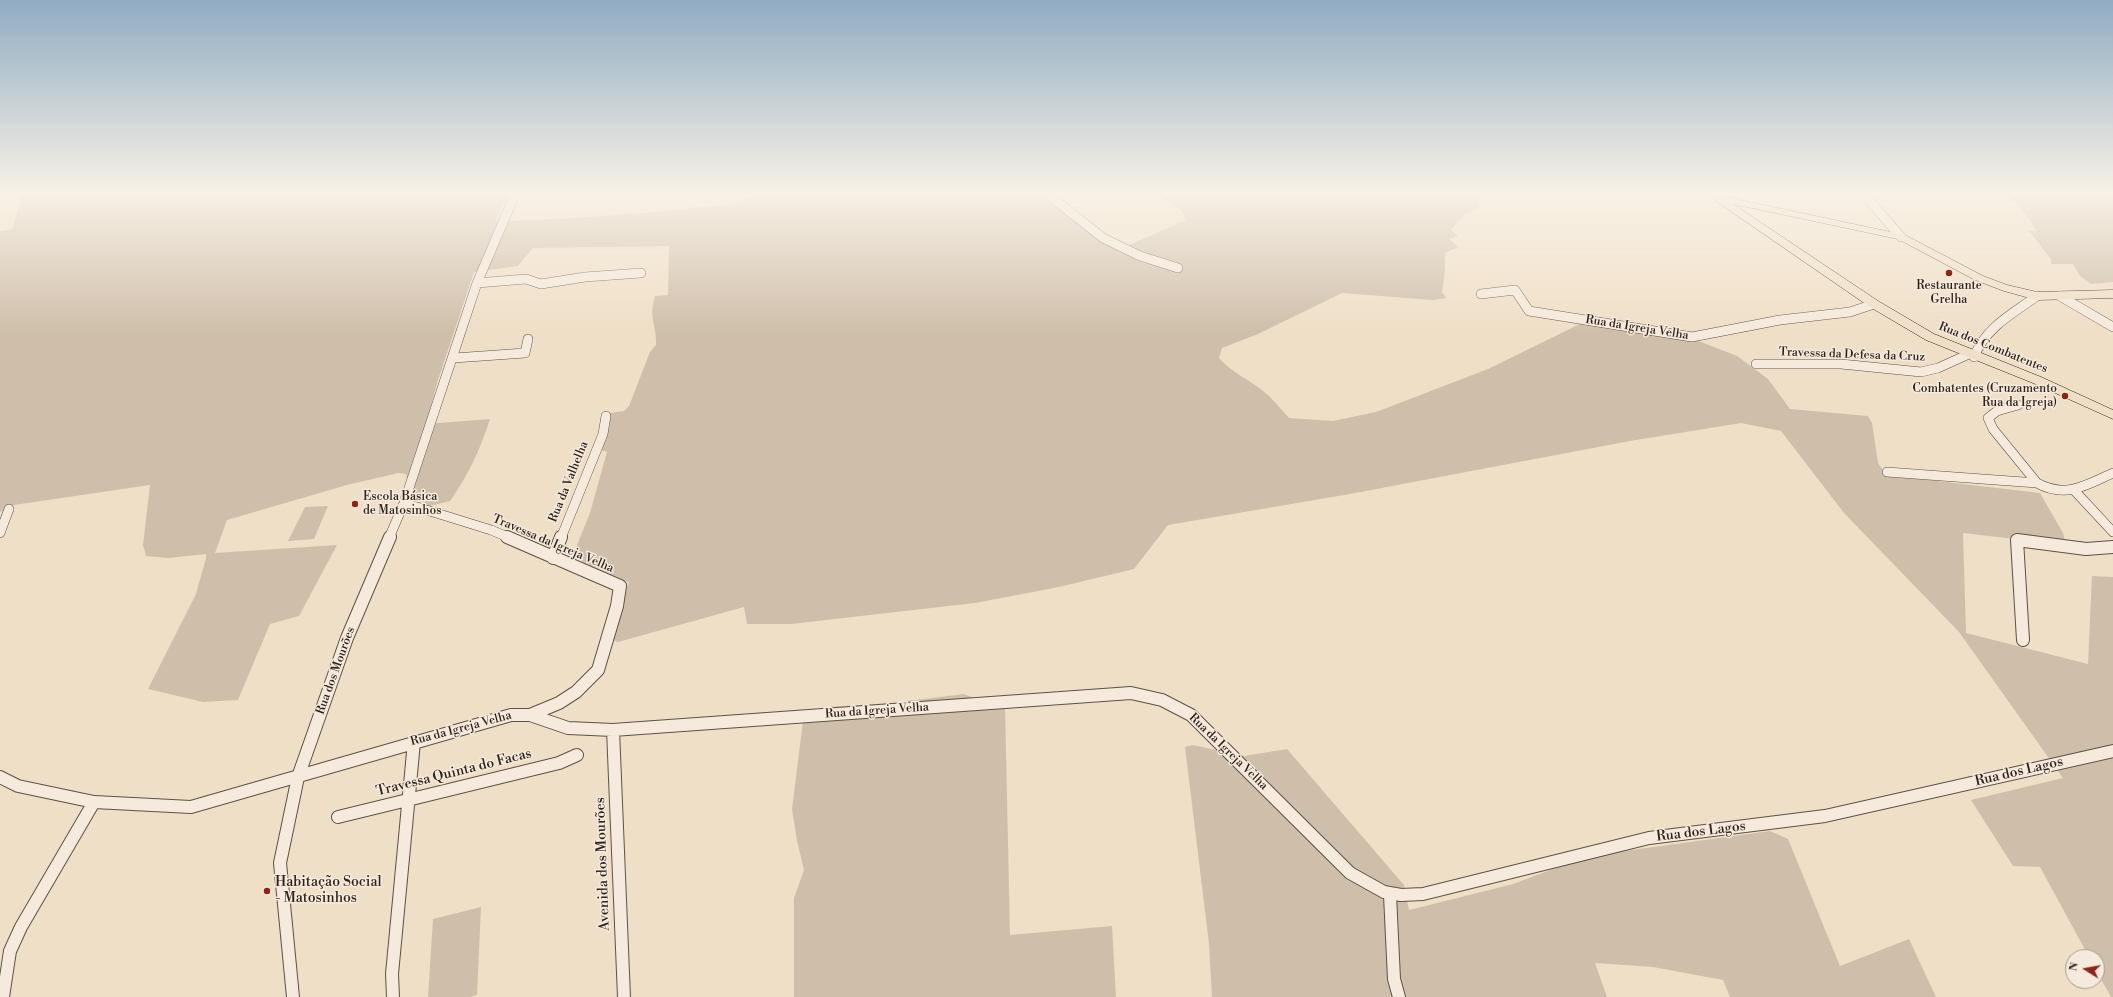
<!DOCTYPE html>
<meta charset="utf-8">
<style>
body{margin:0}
#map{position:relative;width:2113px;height:997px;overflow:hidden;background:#f0dfc7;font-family:"Libre Bodoni",serif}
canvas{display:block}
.north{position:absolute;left:2065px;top:949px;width:40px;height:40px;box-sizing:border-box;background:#f5eadb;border:1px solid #a59a8e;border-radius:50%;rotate:281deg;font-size:11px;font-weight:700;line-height:16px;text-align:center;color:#2c221a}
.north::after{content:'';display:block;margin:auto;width:14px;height:18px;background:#8f2418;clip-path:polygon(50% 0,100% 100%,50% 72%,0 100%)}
</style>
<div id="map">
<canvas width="2113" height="997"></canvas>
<div class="north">N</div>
</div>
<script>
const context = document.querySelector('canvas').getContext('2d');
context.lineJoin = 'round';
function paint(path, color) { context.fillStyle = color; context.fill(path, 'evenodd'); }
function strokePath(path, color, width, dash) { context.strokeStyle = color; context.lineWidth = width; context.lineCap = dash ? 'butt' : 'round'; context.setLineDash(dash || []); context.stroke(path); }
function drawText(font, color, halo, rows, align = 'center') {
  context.font = font + ' "Libre Bodoni",serif'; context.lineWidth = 3; context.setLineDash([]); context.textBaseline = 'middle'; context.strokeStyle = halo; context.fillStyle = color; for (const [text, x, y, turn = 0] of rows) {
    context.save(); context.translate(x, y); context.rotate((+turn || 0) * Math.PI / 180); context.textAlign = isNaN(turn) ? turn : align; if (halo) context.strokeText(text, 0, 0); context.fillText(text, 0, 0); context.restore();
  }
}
const green = new Path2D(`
 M20 192H509L496 220 508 221C567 219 625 215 684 209 705 206 734 207 752 195V192H1044L1122 248 1186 220 1181 210 1153 192H1478L1480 207 1465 214 1451 230 1458 236 1449 239 1458 247 1445 253V271L1442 292 1446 298 1433 300 1342 293 1258 334 1222 348 1219 358C1233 373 1246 378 1262 390 1272 398 1280 408 1289 418L1333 421 1376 412 1488 369 1586 321 1683 335 1737 356 1768 379 1790 409 1868 416 1872 423 1878 463 1886 475 2040 493 2063 533 2066 545 1963 533 1966 633 2088 664 2092 576 2113 577V997H2111L2097 972V957H2089L2040 867 2013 866 1971 800 2063 778 1959 632 1844 513 1781 431 1741 423 1630 441 1350 494 1168 525 1134 569 1059 587 975 603 791 624H747L744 607 618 642 612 640 617 617 629 582 585 563 573 555 590 513 607 452 601 450 609 427 611 413 624 411 629 406 650 352 656 345C657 324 648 318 655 296L668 295 669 246 533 248 518 266 474 272 437 383 426 424 490 419C480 450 469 474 450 501L430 506C411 497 409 495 406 474L398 473 347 485 227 520 215 553 337 545 299 616 270 624 238 700 203 702 148 689 196 594 206 558V554L168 558 146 556 143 545 150 485 14 505 0 512V231L12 229 21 199 16 196Z
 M2003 192H2113V282L2091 284 2079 275 2073 264H2051V259L2029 231H2037L2019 206Z
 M328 506 314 539 288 541 305 507Z
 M964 694 998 707 1005 706 1010 935 1112 926 1116 997H794V898L804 870 797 841 792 809 804 713 827 707 891 703Z
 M1193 745 1244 756 1287 749 1404 885 1409 910 1513 884 1588 856 1770 831 1788 839 1840 966 1909 939 1936 997H1730L1723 980 1653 967 1595 963 1607 997H1212L1209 944 1185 747Z
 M481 907 477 995 470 997H428L433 919Z`);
const minorFar1 = new Path2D(`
 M1045 192 1103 238 1140 256 1178 268
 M1862 192 1901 237
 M477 283 526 279 541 284 585 277 641 273
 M1481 294 1515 290 1529 311 1692 337 1780 320 1850 312 1874 304
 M2060 296 2113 327
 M1974 357C1986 327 2012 314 2037 296
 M454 358 525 353 528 339
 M1756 364H1841L1921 372 1938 368 1969 354
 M2018 405 1997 411 1988 418 1993 429 2037 483C2066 499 2086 485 2113 473
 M1887 472 2037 483
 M2073 489 2113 532
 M404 503 491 530 510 538
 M0 533 9 509
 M389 538 404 503 477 283 516 192
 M561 538 603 434 606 416`);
const minor = new Path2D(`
 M507 537 620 586 617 606 598 670 576 692 559 703 530 715
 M553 558 561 537
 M2023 640 2017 540 2086 549 2113 547
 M613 730 624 997
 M0 777 18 786 94 802 191 807 511 715H530L568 728 613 730 1131 693 1162 700 1191 715 1350 873 1384 892 1401 895 1423 894 1649 838 1825 816 2113 751
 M338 817 559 763 577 755
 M1390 895 1394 979 1399 997
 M3 997 10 951 21 927 94 802
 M293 997 280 863 298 777 347 638 390 537
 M393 997 392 974 414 742`);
const major = new Path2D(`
 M1703 192H1715L1721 196 1905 235 1983 276 2007 285 2037 292 2113 290V298L2037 300 2004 291 1975 280 1898 239 1733 204 1878 301 1934 334 2041 377 2113 410V419L2033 383 1926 340 1870 307Z`);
const markers = [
 [1949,273,4,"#8f2418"],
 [2065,396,4,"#8f2418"],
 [355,504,4,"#8f2418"],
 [267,891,4,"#8f2418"]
];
const poiNames = [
 ["Restaurante",1949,286],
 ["Grelha",1949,300],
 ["Combatentes (Cruzamento",2057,389,"right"],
 ["Rua da Igreja)",2057,403,"right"],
 ["Escola Básica",363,497,"left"],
 ["de Matosinhos",363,511,"left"]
];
const streetNames = [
 ["Rua da Igreja Velha",1637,328,9],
 ["Rua dos Combatentes",1993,348,22],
 ["Travessa da Defesa da Cruz",1852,355,2],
 ["Rua da Valhelha",569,482,-68],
 ["Travessa da Igreja Velha",553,544,23],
 ["Rua dos Mourões",336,671,-70],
 ["Rua da Igreja Velha",877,711,-4],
 ["Rua da Igreja Velha",461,729,-15],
 ["Rua da Igreja Velha",1228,752,44]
];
const nearStreetnames = [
 ["Rua dos Lagos",2019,772,-13],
 ["Travessa Quinta do Facas",454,773,-14],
 ["Rua dos Lagos",1701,832,-7],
 ["Avenida dos Mourões",603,864,-92]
];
const nearPoinames = [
 ["Habitação Social",275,883],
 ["- Matosinhos",275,899]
];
paint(green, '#cfbfaa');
strokePath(minorFar1, '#5d5145', 10);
strokePath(minor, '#5d5145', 14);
strokePath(major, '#2c221a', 1);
strokePath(minorFar1, '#f5eadb', 9);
strokePath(minor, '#f5eadb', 12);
paint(major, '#f0dfc7');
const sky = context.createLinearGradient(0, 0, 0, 332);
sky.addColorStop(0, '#90acc3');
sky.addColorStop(0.58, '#f8f1e6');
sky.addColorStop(1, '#f8f1e600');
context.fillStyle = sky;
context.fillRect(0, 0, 2113, 332);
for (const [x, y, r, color] of markers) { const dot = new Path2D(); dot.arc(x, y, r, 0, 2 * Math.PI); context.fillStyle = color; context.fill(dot); strokePath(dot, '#f5eadb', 1.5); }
drawText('12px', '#2c221a', '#f5eadb', poiNames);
drawText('12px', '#2c221a', '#f5eadb', streetNames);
drawText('14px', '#2c221a', '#f5eadb', nearStreetnames);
drawText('14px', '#2c221a', '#f5eadb', nearPoinames, 'left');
</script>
